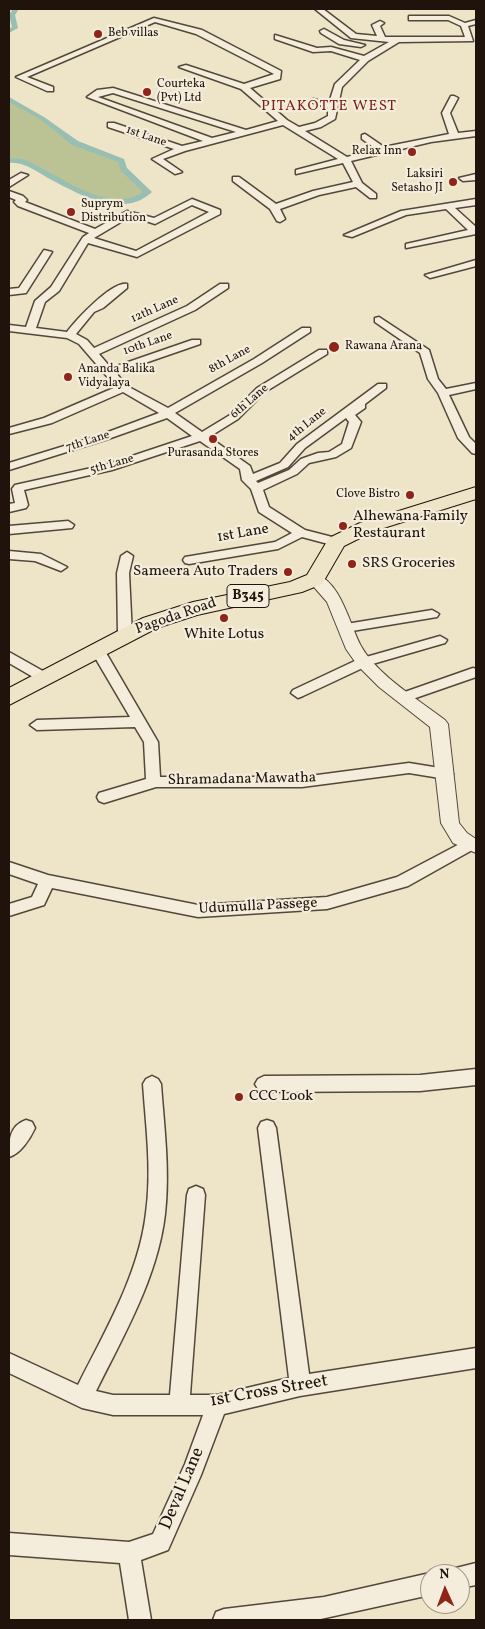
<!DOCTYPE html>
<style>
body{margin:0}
#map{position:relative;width:485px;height:1629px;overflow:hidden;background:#eee4c8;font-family:Vollkorn,serif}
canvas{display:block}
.frame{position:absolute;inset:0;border:10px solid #1f130b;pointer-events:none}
.north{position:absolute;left:420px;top:1564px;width:50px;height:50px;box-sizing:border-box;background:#f4eddb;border:1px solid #9f9688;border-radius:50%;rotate:358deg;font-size:14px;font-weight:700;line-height:20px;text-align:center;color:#1f130b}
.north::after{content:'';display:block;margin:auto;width:18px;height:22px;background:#8f2418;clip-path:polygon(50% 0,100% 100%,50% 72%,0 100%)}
</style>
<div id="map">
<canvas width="485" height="1629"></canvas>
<div class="frame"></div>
<div class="north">N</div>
</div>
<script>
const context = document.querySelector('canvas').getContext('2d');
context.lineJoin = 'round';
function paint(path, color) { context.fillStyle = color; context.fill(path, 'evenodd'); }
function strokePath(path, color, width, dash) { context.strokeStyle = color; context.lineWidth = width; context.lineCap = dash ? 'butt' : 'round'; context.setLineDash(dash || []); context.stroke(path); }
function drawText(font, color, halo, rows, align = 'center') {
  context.font = font + ' Vollkorn,serif'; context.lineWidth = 4.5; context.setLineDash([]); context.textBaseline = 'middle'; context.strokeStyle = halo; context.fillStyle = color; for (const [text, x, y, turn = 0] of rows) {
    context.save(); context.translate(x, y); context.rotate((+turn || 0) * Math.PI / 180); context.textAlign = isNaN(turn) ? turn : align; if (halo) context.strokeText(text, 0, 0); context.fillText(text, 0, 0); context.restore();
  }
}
const green = new Path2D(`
 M9 99 42 118 75 143 121 161 124 169 148 192C119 222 56 177 26 163L14 160 9 161Z`);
const canal = new Path2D(`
 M13 9H19L15 15 18 28 9 33V29L12 27 9 15Z
 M9 97 44 117 78 141 124 159 127 168 152 192C123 220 76 193 48 178 36 171 23 161 9 163V159C22 156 34 164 45 170 74 185 112 212 143 192L121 171 118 162 72 145 40 119 9 102Z`);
const minor = new Path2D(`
 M315 9H323L356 34 377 36 372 25 380 21 384 23 380 26 385 37H465L461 26 448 20H409V16H449L465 23 476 20V24L468 26 473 41 399 42 368 61 342 87 335 119 321 127 305 131 347 157 376 149 362 139V135L365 134 384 147 449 134 442 113 451 96H454L458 98 450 113 458 133 476 131V136L431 142 351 161 362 183 376 194V198H370L356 187 319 195 280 209 285 219 280 222 277 221 270 209 233 181V177H239L276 204 313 191 353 182 343 163 296 174V170L338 159 283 125 185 151 163 159 182 172 175 174 152 159 174 149 108 127V123H114L182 146 203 141 87 97 97 90 113 88 246 130 278 121 241 89 179 67 186 65 244 84 274 74 196 34 155 22 27 77 53 87V91H47L16 77 154 18 202 30 281 71 280 79 250 88 287 120 299 127 315 123 328 116V108L309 101 313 99 329 103 335 84 360 60 331 51 313 52 275 39V35L317 48 331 47 364 56 389 42 351 38ZM113 93 236 132 212 138 98 97Z
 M324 29 344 40 365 45 361 47 339 44 321 33 320 31Z
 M21 173 28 175 9 187V180Z
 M476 174V180L463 181 459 178Z
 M9 191 23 196 27 200 25 202 95 229 127 211 154 218 192 199 220 210V214L137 257 88 243 59 291 45 302 36 328 67 332C76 320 112 281 127 284V288L103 308 94 312 76 334 87 340 94 348 187 306 220 284H228V288L195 310 99 354 111 368 192 340H200V344L116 373 127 386 168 408 254 359 302 328H310V332L262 363 175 413 202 432 230 415 257 388 319 350H327V354L265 392 238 419 209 437 250 466 253 474 280 463 297 444 378 384H386V388L365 404V408L355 415 361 422 351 448 336 457 309 463 297 474 263 490 269 507 305 530 340 539 342 542 340 545 336 546 302 537 278 549 189 564 185 563 183 560 185 557 275 542 292 533 259 512 251 489 242 480 240 469 200 441 112 470 24 490 28 505 26 508 9 512V504L15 503 12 489 15 485 105 465 192 436 167 418 108 439 9 470V463L100 435 159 413 123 392 52 423 9 434V428L44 418 116 387 79 344 67 338 9 331V325L26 327 35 301 51 287 83 237 89 233 18 206 14 202 16 200 9 197ZM192 205 209 212 136 251 94 238 131 216 155 224ZM346 418 349 422 342 444 329 452 318 453 301 459 289 470 258 483 256 481 288 467 305 448Z
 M476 199V205L455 208 476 227V234L406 248V244L468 230 446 209 406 215 352 237 344 235 401 211Z
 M44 250 52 252 26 293 9 295V289L19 288Z
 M476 260V266L430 278 425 275Z
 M379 317 429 350 438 379 446 389 476 383V389L449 395 469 437 476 444V454L472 453 458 438 438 393 428 379 420 353 375 322V318Z
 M68 521 74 525 72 528 9 534V526Z
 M9 551 41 554 67 567 61 571 35 561 9 559Z
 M127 552 133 556 129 573 132 635 125 639 118 635 117 573 121 556Z
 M432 610 439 614 437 617 346 632 339 628 346 624Z
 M440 636 447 640 445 643 369 665 303 696 298 698 291 693 293 690 359 659Z
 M97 644 102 646 158 742 160 777H302L409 763 446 769 451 770 453 774 451 778 446 779 409 773 302 787H156L104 803 99 801 97 797 99 793 146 779 144 742 135 727 37 730 30 725 37 720 130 717 90 649Z
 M9 652 50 675 52 678 50 681H40L9 663Z
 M473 668 476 669V677L404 702 397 697 399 694Z
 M469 839 474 841 476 844 474 849 408 886 327 909 198 917 52 888 44 905 9 916V904L32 897 38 884 9 874V862L48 875 198 905 327 897 397 877Z
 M476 1069V1085L420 1091 264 1092 258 1089 255 1084 258 1079 264 1076 420 1075Z
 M152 1076 158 1079 161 1084C164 1127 170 1170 165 1214 158 1276 124 1335 96 1391L113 1395H170L187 1195 189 1189 196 1186 203 1189 205 1195 190 1395H217L289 1378 258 1128 261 1122 267 1120 273 1122 276 1128 309 1374 476 1348V1368L300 1396 224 1414 201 1475 168 1550 141 1560 151 1620H129L120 1563 9 1555V1533L129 1542 153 1534 185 1464 203 1415H113L82 1408 9 1373V1353L78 1385C105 1331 139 1274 146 1213 152 1170 146 1127 143 1084L146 1079Z
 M26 1120 32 1122 35 1128C30 1139 20 1154 9 1157 9 1141 9 1126 26 1120Z
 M476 1563V1585L460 1588V1574H450L452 1569Z
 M430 1573 433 1574H430V1595L316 1620H213L216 1612 224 1609 324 1597Z`);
const tertiary = new Path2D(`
 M315 574C341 581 350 626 361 646 377 675 419 700 445 720L448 724 459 823 467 833 476 839V853L453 843 441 823 430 727 379 687 358 666 346 649 327 602 307 579 309 575Z`);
const primary = new Path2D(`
 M476 487V499L374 531 344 546 322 584 302 592 197 615 157 628 9 705V688L143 618 193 602 290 582 307 575 329 538 360 523Z`);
const markers = [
 [98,34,5,"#8f2418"],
 [147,92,5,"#8f2418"],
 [412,152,5,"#8f2418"],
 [453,182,5,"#8f2418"],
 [71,212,5,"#8f2418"],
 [334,347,6,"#8f2418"],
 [68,377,5,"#8f2418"],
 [213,439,5,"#8f2418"],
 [410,495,5,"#8f2418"],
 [343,526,5,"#8f2418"],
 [352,564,5,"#8f2418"],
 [288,572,5,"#8f2418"],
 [224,618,5,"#8f2418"],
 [239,1097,5,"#8f2418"]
];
const farPoinames = [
 ["Beb villas",108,34],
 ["Courteka",157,85],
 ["(Pvt) Ltd",157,99],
 ["Relax Inn",402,152,"right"],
 ["Laksiri",443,175,"right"],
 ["Setasho JI",443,189,"right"],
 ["Suprym",81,205],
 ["Distribution",81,219],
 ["Rawana Arana",345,347],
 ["Ananda Balika",78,370],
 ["Vidyalaya",78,384],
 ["Purasanda Stores",213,454,"center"],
 ["Clove Bistro",400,495,"right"]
];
const farStreetnames = [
 ["1st Lane",146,137,19],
 ["12th Lane",155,310,-24],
 ["10th Lane",148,344,-19],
 ["8th Lane",230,360,-29],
 ["6th Lane",250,402,-41],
 ["4th Lane",307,425,-39],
 ["7th Lane",88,442,-18],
 ["5th Lane",112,465,-16]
];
const shields = [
 [248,596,42]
];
const shieldNames = [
 ["B345",248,596]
];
const farQuarternames = [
 ["PITAKOTTE WEST",329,107]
];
const poiNames = [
 ["Alhewana Family",353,517],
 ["Restaurant",353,534],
 ["SRS Groceries",362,564],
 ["Sameera Auto Traders",278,572,"right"],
 ["White Lotus",224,635,"center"],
 ["CCC Look",249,1097]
];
const streetNames = [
 ["1st Lane",243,534,-10],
 ["Pagoda Road",176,617,-19],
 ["Shramadana Mawatha",242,780,-1],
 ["Udumulla Passege",258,907,-3]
];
const nearStreetnames = [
 ["1st Cross Street",269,1392,-10],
 ["Deval Lane",183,1489,-67]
];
paint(green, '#bbc394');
paint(canal, '#99bfb3');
strokePath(minor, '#53473a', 3);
strokePath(tertiary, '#53473a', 2);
strokePath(primary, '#1f130b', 2);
paint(minor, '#f4eddb');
paint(tertiary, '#f4eddb');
paint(primary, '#eee4c8');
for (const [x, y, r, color] of markers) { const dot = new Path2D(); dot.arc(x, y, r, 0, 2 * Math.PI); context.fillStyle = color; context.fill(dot); strokePath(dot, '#f4eddb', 2); }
drawText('12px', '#1f130b', '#f4eddb', farPoinames, 'left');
drawText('12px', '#1f130b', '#f4eddb', farStreetnames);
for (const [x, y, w] of shields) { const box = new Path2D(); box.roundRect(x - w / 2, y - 11.5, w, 23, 4); context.fillStyle = '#f4eddb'; context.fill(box); strokePath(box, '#1f130b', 1); }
drawText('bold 14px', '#1f130b', null, shieldNames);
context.letterSpacing = '1px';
drawText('15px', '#7a1f14', '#f4eddb', farQuarternames);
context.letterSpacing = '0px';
drawText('15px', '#1f130b', '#f4eddb', poiNames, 'left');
drawText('15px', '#1f130b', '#f4eddb', streetNames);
drawText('18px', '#1f130b', '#f4eddb', nearStreetnames);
</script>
